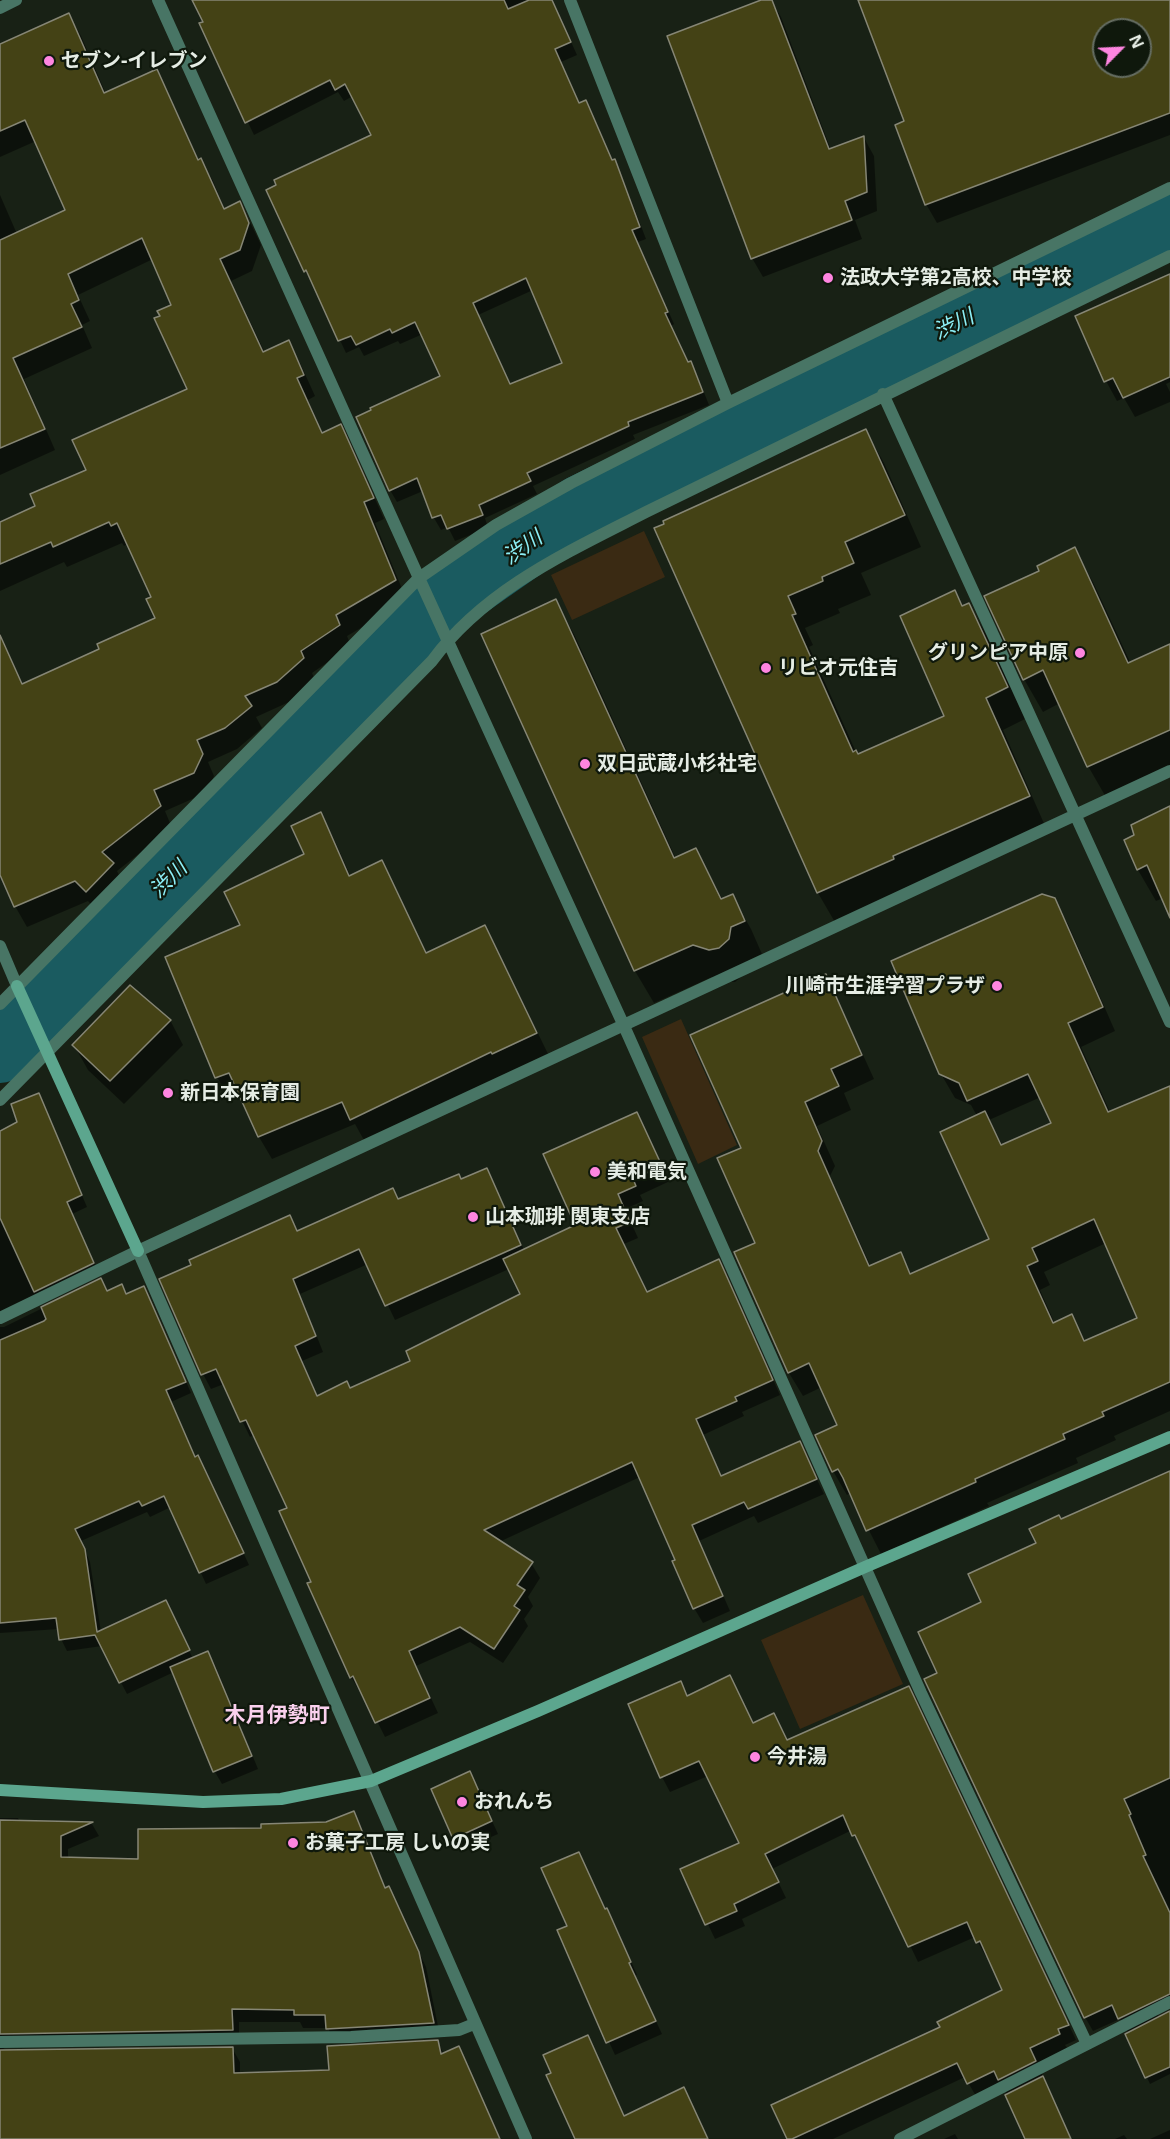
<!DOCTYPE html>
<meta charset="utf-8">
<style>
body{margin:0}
#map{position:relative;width:1170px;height:2139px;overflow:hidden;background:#182115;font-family:"Open Sans",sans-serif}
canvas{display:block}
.north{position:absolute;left:1092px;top:18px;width:60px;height:60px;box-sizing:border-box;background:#0f180c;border:2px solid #656d62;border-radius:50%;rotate:66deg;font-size:16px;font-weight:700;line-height:24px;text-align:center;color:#e5ece4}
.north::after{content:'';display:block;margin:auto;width:21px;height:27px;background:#fe85e0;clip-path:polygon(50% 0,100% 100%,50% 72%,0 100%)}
</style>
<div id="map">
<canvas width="1170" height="2139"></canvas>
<div class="north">N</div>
</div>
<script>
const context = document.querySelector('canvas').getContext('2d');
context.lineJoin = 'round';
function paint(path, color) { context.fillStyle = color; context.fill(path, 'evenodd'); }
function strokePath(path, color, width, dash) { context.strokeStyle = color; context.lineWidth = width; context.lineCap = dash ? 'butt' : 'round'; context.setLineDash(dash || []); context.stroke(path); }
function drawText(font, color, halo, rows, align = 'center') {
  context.font = font + ' "Open Sans","Noto Sans JP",sans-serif'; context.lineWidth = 4.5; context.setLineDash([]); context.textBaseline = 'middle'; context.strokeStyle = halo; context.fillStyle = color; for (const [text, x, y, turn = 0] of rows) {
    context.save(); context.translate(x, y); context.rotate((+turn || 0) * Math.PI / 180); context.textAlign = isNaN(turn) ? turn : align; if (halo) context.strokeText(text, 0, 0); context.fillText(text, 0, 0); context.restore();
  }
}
const green = new Path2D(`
 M644 531 665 577 572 620 551 575Z
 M681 1019 737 1145 698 1164 642 1037Z
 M863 1595 903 1684 800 1729 761 1640Z`);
const shadow = new Path2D(`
 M194 0H552L577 55 561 62 580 104 586 102 613 162 621 174 646 239 638 242 674 324 671 326 689 363H690L697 375 709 405 633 435 635 439 533 486 537 494 485 518 488 528 455 541 448 527 441 530 434 518 423 491 397 502 390 490 441 377 423 334 400 344 398 341 364 356 359 347 346 353 313 282 305 271 373 136 353 96 344 101 338 92 254 135 201 24 205 23ZM533 290 564 364 511 385 478 315Z
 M765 0H771L781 17 831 150 864 138 874 156 877 211 855 220 862 239 763 277 752 258Z
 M859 0H1170V135L937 223 926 204 905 122ZM1104 30H1140V66H1104Z
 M69 15 81 36 106 94 156 71 168 92 199 161 201 160 213 181 225 210 239 203 251 224 261 245 252 271 231 281 265 353 288 342 300 363 315 396 308 400 323 434 340 426 352 447 384 519 375 523 407 601 347 636 351 646 312 673 315 680 289 702 256 717 262 728 237 749 208 762 214 776 206 793 165 811 172 828 117 871 124 885 98 912 88 901 27 927 15 906 0 872V633L23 685 101 649 157 619 153 598 128 544 124 546 122 543 67 567 64 562 0 591V523L37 506 88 471 189 389 173 305 153 259 78 295 90 321 82 325 92 348 24 379 55 450 0 475V195L17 234 67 210 36 141 0 157V46Z
 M1170 274V382L1166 384 1170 392V402L1135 417 1124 398 1117 401 1106 381Z
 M866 431 884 463 921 547 861 573 871 595 838 609 840 613 805 628 813 645 809 647 856 752 858 755 946 717 955 592 963 607 969 604 987 636 1025 719 1003 730 1046 828 836 924 818 893 656 529Z
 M1074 549 1093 582 1131 664 1170 645V771L1107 799 1088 766 1060 703 1043 712 1024 679 1041 572Z
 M555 601 574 634 676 859 696 850 723 900 732 896 751 929 762 954 750 960 747 972 735 982H725L712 977 654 1003 635 971 483 634Z
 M1170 808V914L1163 898 1156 901 1138 870 1126 841 1136 836Z
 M320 814 333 837 351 877 381 862 427 954 484 926 497 949 549 1056 365 1142 355 1124 272 1159 259 1137 241 1096 230 1100 217 1077 242 926 306 855Z
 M1054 899 1068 924 1115 1031 1081 1047 1110 1112 1170 1092V1411L1114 1436 1116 1440 1076 1458 1078 1463 987 1503 989 1506 881 1554 850 1493 847 1495 833 1471 839 1425 822 1387 803 1396 789 1373 757 1243 743 1148 825 976 838 1000 874 1079 844 1093 851 1110 817 1126 835 1166 830 1176 871 1267 900 1254 912 1275 991 1239 977 1116 971 1105 955 1098 941 1074ZM1041 1097 1052 1124 1003 1146 989 1120ZM1106 1243 1139 1318 1086 1342 1071 1316 1055 1324 1040 1290 1050 1285 1044 1272Z
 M170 1020 183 1045 124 1104 88 1070 74 1045Z
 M39 1095 87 1207 72 1214 100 1275 0 1324V1133L19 1123Z
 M637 1114 670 1181 640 1195 643 1201 625 1209 638 1238 624 1244 648 1294 718 1261 727 1276 780 1395 742 1412 744 1416 703 1435 722 1477 799 1443 824 1494 758 1523 754 1516 699 1541 730 1611 703 1623 694 1608 677 1561 640 1477 499 1542 531 1563 540 1578 528 1597 533 1606 524 1619 528 1626 503 1663 470 1642 416 1666 438 1713 385 1737 362 1691 360 1692 351 1677 313 1583 289 1509 254 1435 250 1437 224 1384 211 1389 203 1374 161 1280 289 1217 298 1232 461 1181 486 1169 524 1250 577 1226ZM368 1264 395 1320 509 1269 522 1295 412 1362 350 1390 318 1397 302 1361 323 1352 300 1294Z
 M100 1280 107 1292 127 1296 144 1288 150 1299 191 1393 171 1402 196 1458 204 1468 249 1565 206 1584 171 1507 150 1517 147 1512 81 1541 90 1562 101 1632 166 1602 193 1659 207 1653 215 1665 258 1769 222 1784 215 1772 174 1672 127 1694 102 1646 67 1651 61 1639 59 1629 0 1633V1327H4Z
 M1170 1472V1996L1153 2005 1159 2017 1157 2018 1170 2045V2074L1150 2084 1127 2035 1129 2034 1120 2019 1093 2031 1085 2017 939 1674 983 1602 1061 1521Z
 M730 1677 754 1724 787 1742 917 1703 1076 2040 1065 2045 1068 2049 1038 2063 1043 2076 1042 2077 1071 2139H1026L1003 2086 977 2098 965 2077 833 2139H788L942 2028 1004 1990 989 1956 986 1957 975 1937 918 1962 864 1849 850 1831 772 1869 786 1898 742 1919 745 1926 715 1939 682 1870 741 1844 708 1776 670 1792 662 1777 680 1683 688 1697Z
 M476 1786 498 1834 461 1850 454 1838Z
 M354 1813 361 1826 386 1889 395 1901 426 1967 440 2036 335 2042 328 2028H303L300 2022H239V2043L8 2046 0 2051V1818H18L20 1822 92 1824 99 1836 68 1849V1858L139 1861 262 1829 327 1824Z
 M578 1854 605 1910 614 1922 637 1975 635 1976 662 2034 615 2055 559 1931 569 1926Z
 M437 2041 444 2054 458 2048 501 2139H0V2052L232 2048 240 2062V2074L331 2071Z
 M595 2051 625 2117 691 2103 708 2139H575Z
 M1170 2130V2139H1150Z
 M955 2134 958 2139H944Z
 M1124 2135 1127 2139H1115Z`);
const river = new Path2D(`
 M0 1051 438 607 581 507 1170 219`);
const building = new Path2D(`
 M192 0H504L508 9 529 0H552L571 42 555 49 579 103 586 100 612 160 615 159 640 227 632 230 668 312 665 313 688 362 691 361 703 392 628 422 629 426 527 473 531 481 479 505 483 515 447 529 441 515 432 518 417 478 389 491 356 417 371 410 370 408 440 376 415 322 392 333 390 329 356 345 351 336 338 341 306 270 304 272 266 190 276 185 274 180 371 135 345 84 335 90 330 80 245 123 199 23 203 22ZM526 278 562 363 510 384 473 303Z
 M761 0H772L829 149 864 136 867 192 845 201 852 220 751 259 667 36Z
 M858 0H1170V113L925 205 895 125 904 121ZM1104 30H1140V66H1104Z
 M69 13 104 93 157 69 198 160 201 158 224 209 240 201 249 223 240 250 220 259 263 352 289 340 304 375 297 378 322 433 341 424 374 498 364 502 396 580 336 615 340 625 301 651 304 658 277 682 245 696 252 706 225 728 197 740 203 754 194 773 154 790 161 806 102 852 114 863 86 892 75 881 14 907 0 875V635L22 684 99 649 97 644 155 618 146 599 151 597 117 523 111 526 109 522 53 547 51 542 0 564V522L35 506 30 494 86 470 72 440 187 389 154 318 160 316 157 311 171 305 142 238 68 274 79 300 71 304 82 327 13 358 45 429 0 448V240L65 210 25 120 0 131V44Z
 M1170 274V377L1123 398 1113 378 1104 382 1075 316Z
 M866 429 905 515 845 542 854 563 822 577 823 581 788 596 796 614 792 615 853 752 856 750 858 754 944 716 900 616 955 590 962 606 969 603 1008 687 986 698 1030 796 893 856 894 859 817 893 654 528 664 524 663 521Z
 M1075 547 1128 663 1170 644V730L1087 767 1043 670 1023 680 984 596 1039 571 1037 566Z
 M556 599 674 858 696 848 721 899 733 894 745 921 731 927 729 939 719 948 709 950 693 945 634 971 481 634Z
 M1170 806V918L1147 865 1137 870 1124 840 1134 835 1131 825Z
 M321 812 349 876 382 860 426 953 485 925 537 1033 492 1054 491 1052 350 1120 342 1102 258 1137 229 1073 215 1078 165 957 240 925 224 892 304 854 291 826Z
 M1042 894 1055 898 1103 1007 1068 1023 1108 1112 1170 1086V1382L1102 1412 1104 1416 1063 1434 1065 1439 975 1479 976 1482 866 1531 843 1478 838 1469 832 1472 815 1435 837 1425 809 1363 788 1373 734 1252 755 1243 717 1158 741 1148 690 1035 826 974 862 1055 831 1069 839 1086 805 1102 822 1141 818 1151 869 1266 901 1252 910 1274 989 1239 940 1132 985 1111 1001 1145 1051 1123 1028 1074 967 1101 959 1083 939 1074 891 961ZM1094 1219 1137 1318 1084 1341 1072 1314 1053 1323 1027 1266 1038 1261 1032 1248Z
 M130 985 171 1020 110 1081 72 1045Z
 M39 1093 82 1195 67 1202 94 1263 34 1292 0 1218V1131L17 1122 11 1104Z
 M637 1112 662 1166 633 1179 636 1186 618 1194 630 1222 616 1228 647 1292 719 1259 773 1380 735 1397 737 1401 696 1419 721 1476 800 1441 817 1479 748 1509 744 1502 692 1525 723 1596 693 1609 672 1561 675 1560 632 1462 484 1530 533 1562 517 1585 525 1590 514 1606 520 1610 494 1649 460 1627 409 1651 430 1698 375 1723 353 1676 350 1678 307 1583 311 1582 279 1511 287 1508 246 1420 240 1422 216 1369 201 1375 159 1279 191 1265 189 1260 290 1215 297 1231 393 1188 398 1199 459 1174 461 1179 487 1168 521 1245 385 1306 359 1249 293 1279 316 1336 295 1346 317 1396 347 1381 350 1388 410 1361 406 1351 520 1294 503 1259 575 1225 543 1154Z
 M101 1278 107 1291 122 1284 126 1294 144 1286 186 1382 166 1390 195 1457 198 1455 244 1553 199 1573 164 1496 142 1506 139 1501 75 1529 85 1549 97 1632 166 1600 190 1650 119 1683 95 1635 59 1640 56 1618 0 1623V1340L44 1321 46 1319 41 1307Z
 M1170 1471V1778L1124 1799 1131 1814 1129 1815 1146 1855 1143 1856 1170 1913V1994L1118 2019 1112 2005 1084 2018 924 1679 937 1673 918 1632 981 1602 968 1574 1036 1543 1029 1529 1059 1515 1061 1519Z
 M208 1651 252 1756 213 1772 170 1667Z
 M730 1675 753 1723 774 1713 787 1740 909 1686 1069 2025 1058 2029 1060 2034 1030 2048 1036 2061 998 2080 994 2071 967 2084 957 2063 792 2139H787L771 2105 940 2027 937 2022 1002 1990 980 1941 976 1943 967 1922 908 1947 855 1835 852 1836 843 1815 765 1854 779 1882 734 1904 737 1911 705 1925 680 1869 739 1843 699 1761 660 1778 628 1704 681 1681 687 1696Z
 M470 1771 492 1821 453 1839 431 1789Z
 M354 1811 385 1888 389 1886 419 1952 434 2023 326 2029 325 2015H294V2010L232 2009 233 2030 0 2034V1820L93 1822 61 1836V1857L138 1859V1829L261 1828V1824L326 1822Z
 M579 1852 605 1909 607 1908 631 1962 629 1963 656 2021 606 2043 557 1930 567 1926 541 1868Z
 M1170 2011V2067L1145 2078 1125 2034Z
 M588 2035 624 2116 684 2087 708 2139H575L546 2075 551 2073 543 2055Z
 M438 2040 441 2054 459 2046 500 2139H0V2050L233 2047 234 2073 329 2070 327 2046Z
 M1043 2076 1071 2139H1025L1005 2095Z`);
const street = new Path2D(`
 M158 0 419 578 624 1026 921 1693 1087 2044
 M570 0 728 403
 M0 8 16 0
 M883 394 1170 1022
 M0 946 17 986
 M0 1004 419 578 496 525 571 483 728 403 1170 188
 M0 1100 432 661C485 589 568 552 646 512L1170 256
 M138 1251 526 2139
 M0 1318 138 1251 1170 771
 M0 2042 351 2037 459 2030 474 2024
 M900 2139 1170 2002`);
const secondary = new Path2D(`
 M17 986 138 1251
 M0 1790 203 1802 281 1799 371 1781 538 1711 865 1567 1170 1437`);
const markers = [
 [49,61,6,"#fe85e0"],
 [828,278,6,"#fe85e0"],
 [1080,653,6,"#fe85e0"],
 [766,668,6,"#fe85e0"],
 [585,764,6,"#fe85e0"],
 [997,986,6,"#fe85e0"],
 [168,1093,6,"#fe85e0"],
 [595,1172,6,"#fe85e0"],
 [473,1217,6,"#fe85e0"],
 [755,1757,6,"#fe85e0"],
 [462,1802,6,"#fe85e0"],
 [293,1843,6,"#fe85e0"]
];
const poiNames = [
 ["セブン-イレブン",61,61],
 ["法政大学第2高校、中学校",840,278],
 ["グリンピア中原",1068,653,"right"],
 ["リビオ元住吉",778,668],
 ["双日武蔵小杉社宅",597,764],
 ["川崎市生涯学習プラザ",985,986,"right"],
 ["新日本保育園",180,1093],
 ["美和電気",607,1172],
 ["山本珈琲 関東支店",485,1217],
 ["今井湯",767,1757],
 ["おれんち",474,1802],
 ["お菓子工房 しいの実",305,1843]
];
const waterNames = [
 ["渋川",954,325,-26],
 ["渋川",523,548,-35],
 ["渋川",169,880,-45]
];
const neighbourhoodNames = [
 ["木月伊勢町",277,1716]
];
paint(green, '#3a2a13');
paint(shadow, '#0007');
strokePath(river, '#1a5b60', 64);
paint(building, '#444215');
strokePath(building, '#868675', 1.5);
strokePath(street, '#487565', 12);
strokePath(secondary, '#5ca68e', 12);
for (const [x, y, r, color] of markers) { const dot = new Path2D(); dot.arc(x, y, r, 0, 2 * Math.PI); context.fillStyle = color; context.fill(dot); strokePath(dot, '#0f180c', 2); }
drawText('bold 20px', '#e5ece4', '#0f180c', poiNames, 'left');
drawText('italic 21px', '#8ceff6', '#0f180c', waterNames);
drawText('bold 21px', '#fad0ed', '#0f180c', neighbourhoodNames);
</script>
